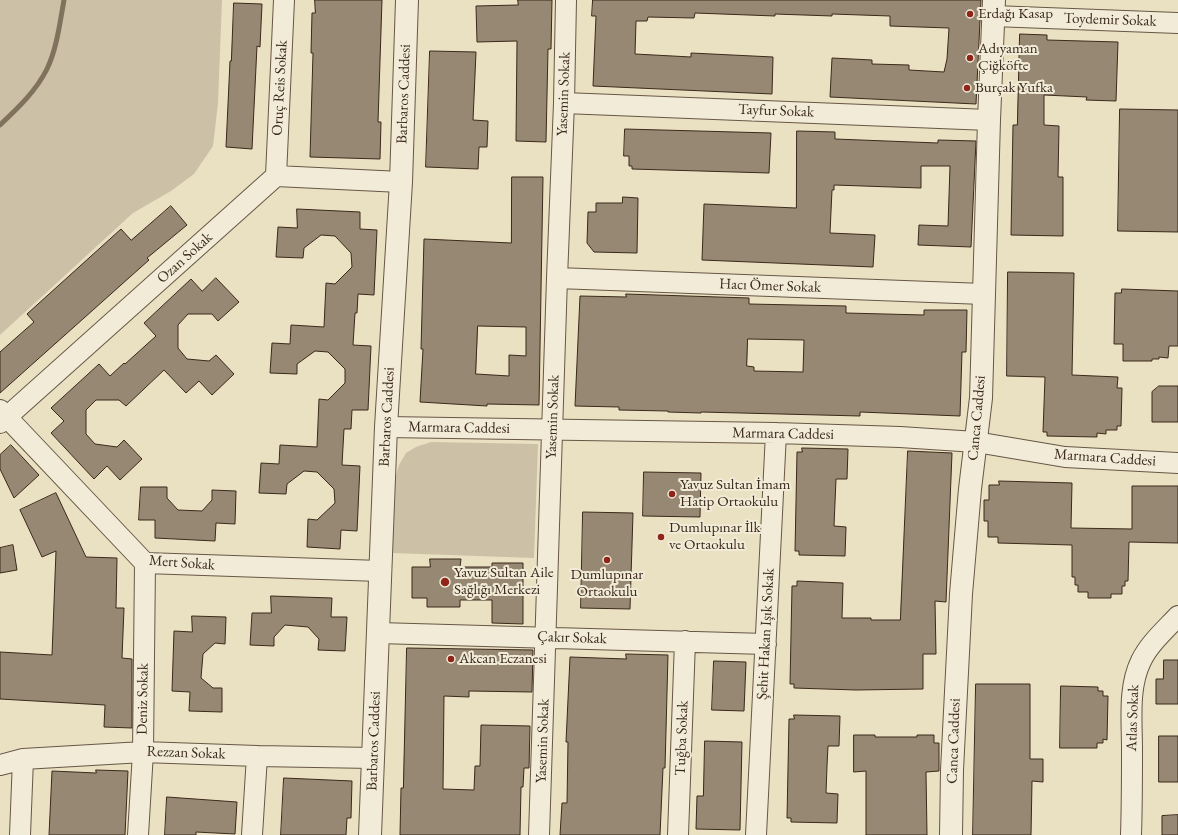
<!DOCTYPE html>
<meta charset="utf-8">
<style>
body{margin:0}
canvas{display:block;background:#eae0c2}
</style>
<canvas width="1178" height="835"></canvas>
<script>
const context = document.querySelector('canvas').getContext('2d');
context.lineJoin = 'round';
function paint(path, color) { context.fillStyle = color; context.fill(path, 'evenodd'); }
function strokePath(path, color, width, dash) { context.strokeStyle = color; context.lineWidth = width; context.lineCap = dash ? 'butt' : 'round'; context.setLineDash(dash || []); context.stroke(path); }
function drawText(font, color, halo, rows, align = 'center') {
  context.font = font + ' "EB Garamond",serif'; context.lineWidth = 4; context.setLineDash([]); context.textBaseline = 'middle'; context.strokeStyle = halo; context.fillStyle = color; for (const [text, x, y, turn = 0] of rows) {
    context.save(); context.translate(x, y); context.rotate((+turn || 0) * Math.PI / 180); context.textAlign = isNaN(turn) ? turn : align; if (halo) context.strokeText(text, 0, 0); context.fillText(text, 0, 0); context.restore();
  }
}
const green = new Path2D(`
 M0 0H222L218 103 213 146 194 174 171 191 133 213 0 335Z
 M431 442 538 444 534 558 392 553 395 479 399 465 406 453 416 447Z`);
const stream = new Path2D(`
 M0 125C18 108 36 91 47 69 57 48 60 22 64 0`);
const building = new Path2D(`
 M315 0H382L378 122H381L380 159 310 157 313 53H311L312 13H315Z
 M518 0H552L551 49H548L546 142 516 141 517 41 477 42 476 6 518 5Z
 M593 0H981L976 104 830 97 832 58 872 60V64L909 65V70L944 72 947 59 949 28 890 26V16L832 14V16L775 14V16L695 13 694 18 648 17 647 21H636L635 54 691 57V53L773 57 772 94 593 86 596 16H592Z
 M234 3 262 4 260 47 257 46 252 149 226 147 230 61H231Z
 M1020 34 1047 35V40L1118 42 1116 101 1086 100 1087 97 1044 95V125L1059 126 1058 177H1063V236L1011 235 1013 125H1017Z
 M430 51 476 52 473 120 488 121 487 147H479L478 169 426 167Z
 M1120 109 1178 110V232L1118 231Z
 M625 129 771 133 769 173 632 169V166H629V156H624Z
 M797 131 835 132V139L938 143V140L976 141 971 247 918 245 919 225 948 226 950 166H921V188L834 185V190H832L830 233 875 235 873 267 702 260 704 204 796 208Z
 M512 177H543L539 405 487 404V406L420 402 423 349H421L424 239 511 243ZM478 326 526 327V356L509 355V376L476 374Z
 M623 197 638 198 637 253 594 252 587 243 588 212H596V203H622Z
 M171 206 187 225 147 258 149 260 0 393V352L34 322 27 314 121 229 131 240Z
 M297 209 360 212V229L377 230 374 295 358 294 357 313H355L353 345 371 346 368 410H352L351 429H344L342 465 360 466 357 531 341 530 340 549 307 547 308 519 317 520 335 503 334 489 317 472 304 471 287 484 286 494 259 493 261 463 279 464 280 445 317 447 319 399 328 400 345 383V369L328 352 315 351 297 364V374L270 373 272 343 290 344 291 325 324 327 326 283 335 284 352 267 351 253 335 236 321 235 304 248 303 258 276 257 278 227 297 228Z
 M1008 272 1074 273 1072 375 1118 377 1117 388H1122L1121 426H1117V430H1106V434L1097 433V437L1047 436V432H1043L1045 377 1007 376Z
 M216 278 239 302 218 321 212 314H188L178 325V348L187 359 209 361 216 355 234 374 212 395 199 381 186 393 164 370 126 406 119 400H96L86 410V434L95 444 117 447 124 440 142 459 120 480 107 466 94 479 51 433 64 421 51 408 99 364 110 376 124 363 125 364 156 336 144 323 191 279 202 291Z
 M1122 289 1178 291V346H1169L1168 358 1159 357V359H1152V361H1123V344H1114L1115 293H1121Z
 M626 294 749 298V304L846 306V313L924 315V310H967L966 352H962L960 416 860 412V416L701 412V413L668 412V411L619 410V407L575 406 580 296 626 297ZM748 339 804 340 803 372 754 371V367L747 366Z
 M1159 386H1178V422H1152V392Z
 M11 445 39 475 14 498 0 469V455Z
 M802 448 848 449 847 479H836L834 526 846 527 845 556 799 555V551H795L797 452H802Z
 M908 451 952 453 946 602 935 601 936 654H923V689L856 690 794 688V684H790L792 586H797V581L843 583 842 618H871V620H900Z
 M644 472 701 473 700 517 643 516Z
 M999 481 1072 483 1071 528 1132 529V486H1178V543L1129 542 1128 581H1125V586H1122V594H1111V598H1088V592H1078V585H1075V577H1072V545L998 543V537H988V521H984V500H989V485H999Z
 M141 487H167V498L178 510 202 511 212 500V490L236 491 235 524 216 523 215 541 155 538V520H139Z
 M56 493 86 557 117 558 116 608H124L122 658 132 659V728L104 727 105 705 0 699V652L52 655 56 551 42 557 20 510Z
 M583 512 633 513 630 609 581 608Z
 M13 545 17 570 0 573V548Z
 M430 559H461L460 567H492V563H523V624L492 623V600H460V607H427V598H412V567H430Z
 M271 596 332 598 331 617H347L345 651 318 650 319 639 308 627 285 625 274 637V646L250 645 252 613H271Z
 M192 616 226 617 225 644 215 643 203 654 201 678 213 688H222V712L189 711 190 692 172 691 174 631 192 632Z
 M407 648 533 650 532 692 469 691V697L444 696 443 789 474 790 475 766H480L481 725 530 726 529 768H524L523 787H521L520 835H400L401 788H403Z
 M626 654 668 655 665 768H663L660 835H560L562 803H567L568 742H566L570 657 626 659Z
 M1164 660H1178V704H1156V679H1163Z
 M714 661 746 662 744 711 712 710Z
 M976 684H1030V759H1043V782L1032 781 1031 835H973Z
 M1061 686 1098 687V691H1103V696H1108L1107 740 1103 739V743H1097V748H1060Z
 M794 715 840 716 839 746H828L827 766 826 793 838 794 837 823 791 822V818H787L789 719H794Z
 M854 735H875V737H917V735H934V743H939V771L926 772 927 835H866V771L854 772Z
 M1159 736H1178V782H1159Z
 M705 741 742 742 740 830 696 829 697 796H703Z
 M96 770 128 771 125 835H49L52 771 96 773Z
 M284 778 352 781 351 818H347L346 835H281Z
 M167 797 237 802 235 834 196 832V835H165Z
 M1178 815V835H1162V816Z`);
const minor = new Path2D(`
 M993 16 1178 23
 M564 103 989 120
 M276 176 284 0
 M557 278 984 294
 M0 410 145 563 380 571
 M0 423 276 176 401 182
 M386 427 776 433 900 437 976 442 1065 457 1178 463
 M378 633 766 644
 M0 765 23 759 143 752 257 756 373 758
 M20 835 23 759
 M138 835 143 752 145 563
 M252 835 257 756
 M539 835 557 278 564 103 566 0
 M678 835 685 641
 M756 835 776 433
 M1131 835C1132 806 1132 778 1132 749 1132 721 1128 687 1141 661 1149 644 1165 630 1178 616`);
const tertiary = new Path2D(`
 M370 835 386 427 401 182 407 0
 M951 835 952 770 961 594 970 489 981 398 989 120 994 0`);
const markers = [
 [970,14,4,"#8f2418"],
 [970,58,4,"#8f2418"],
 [967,88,4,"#8f2418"],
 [672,494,4,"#8f2418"],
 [661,537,4,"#8f2418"],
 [607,560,4,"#8f2418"],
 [445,582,5,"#8f2418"],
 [451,659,4,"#8f2418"]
];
const poiNames = [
 ["Erdağı Kasap",978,14],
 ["Adıyaman",978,49],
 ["Çiğköfte",978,66],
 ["Burçak Yufka",975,88],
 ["Yavuz Sultan İmam",680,485],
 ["Hatip Ortaokulu",680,502],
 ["Dumlupınar İlk",669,528],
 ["ve Ortaokulu",669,545],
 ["Yavuz Sultan Aile",454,573],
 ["Sağlığı Merkezi",454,590],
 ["Dumlupınar",607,575,"center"],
 ["Ortaokulu",607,592,"center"],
 ["Akcan Eczanesi",459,659]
];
const streetNames = [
 ["Toydemir Sokak",1110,20,2],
 ["Oruç Reis Sokak",280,88,-87],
 ["Barbaros Caddesi",404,94,-88],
 ["Yasemin Sokak",564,94,-88],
 ["Tayfur Sokak",776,111,2],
 ["Ozan Sokak",185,258,-42],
 ["Hacı Ömer Sokak",770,286,2],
 ["Barbaros Caddesi",387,417,-87],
 ["Yasemin Sokak",553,417,-88],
 ["Canca Caddesi",977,418,-85],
 ["Marmara Caddesi",459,428,1],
 ["Marmara Caddesi",783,434,1],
 ["Marmara Caddesi",1105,458,4],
 ["Mert Sokak",182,563,4],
 ["Şehit Hakan Işık Sokak",766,634,-87],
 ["Çakır Sokak",572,638,2],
 ["Deniz Sokak",143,699,-89],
 ["Atlas Sokak",1133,718,-88],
 ["Tuğba Sokak",682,738,-88],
 ["Barbaros Caddesi",374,741,-88],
 ["Yasemin Sokak",543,741,-88],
 ["Canca Caddesi",954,741,-88],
 ["Rezzan Sokak",186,753,2]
];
paint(green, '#ccc1a6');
strokePath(stream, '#80725d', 5);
paint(building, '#968872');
strokePath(building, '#3b291b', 1);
strokePath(minor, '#675745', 22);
strokePath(tertiary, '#675745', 24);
strokePath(minor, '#f1ebd7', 20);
strokePath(tertiary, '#f1ebd7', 22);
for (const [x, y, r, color] of markers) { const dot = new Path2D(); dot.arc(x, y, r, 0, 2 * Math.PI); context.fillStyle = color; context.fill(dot); strokePath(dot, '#f1ebd7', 1.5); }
drawText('15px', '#3b291b', '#f1ebd7', poiNames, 'left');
drawText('15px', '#3b291b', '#f1ebd7', streetNames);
</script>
